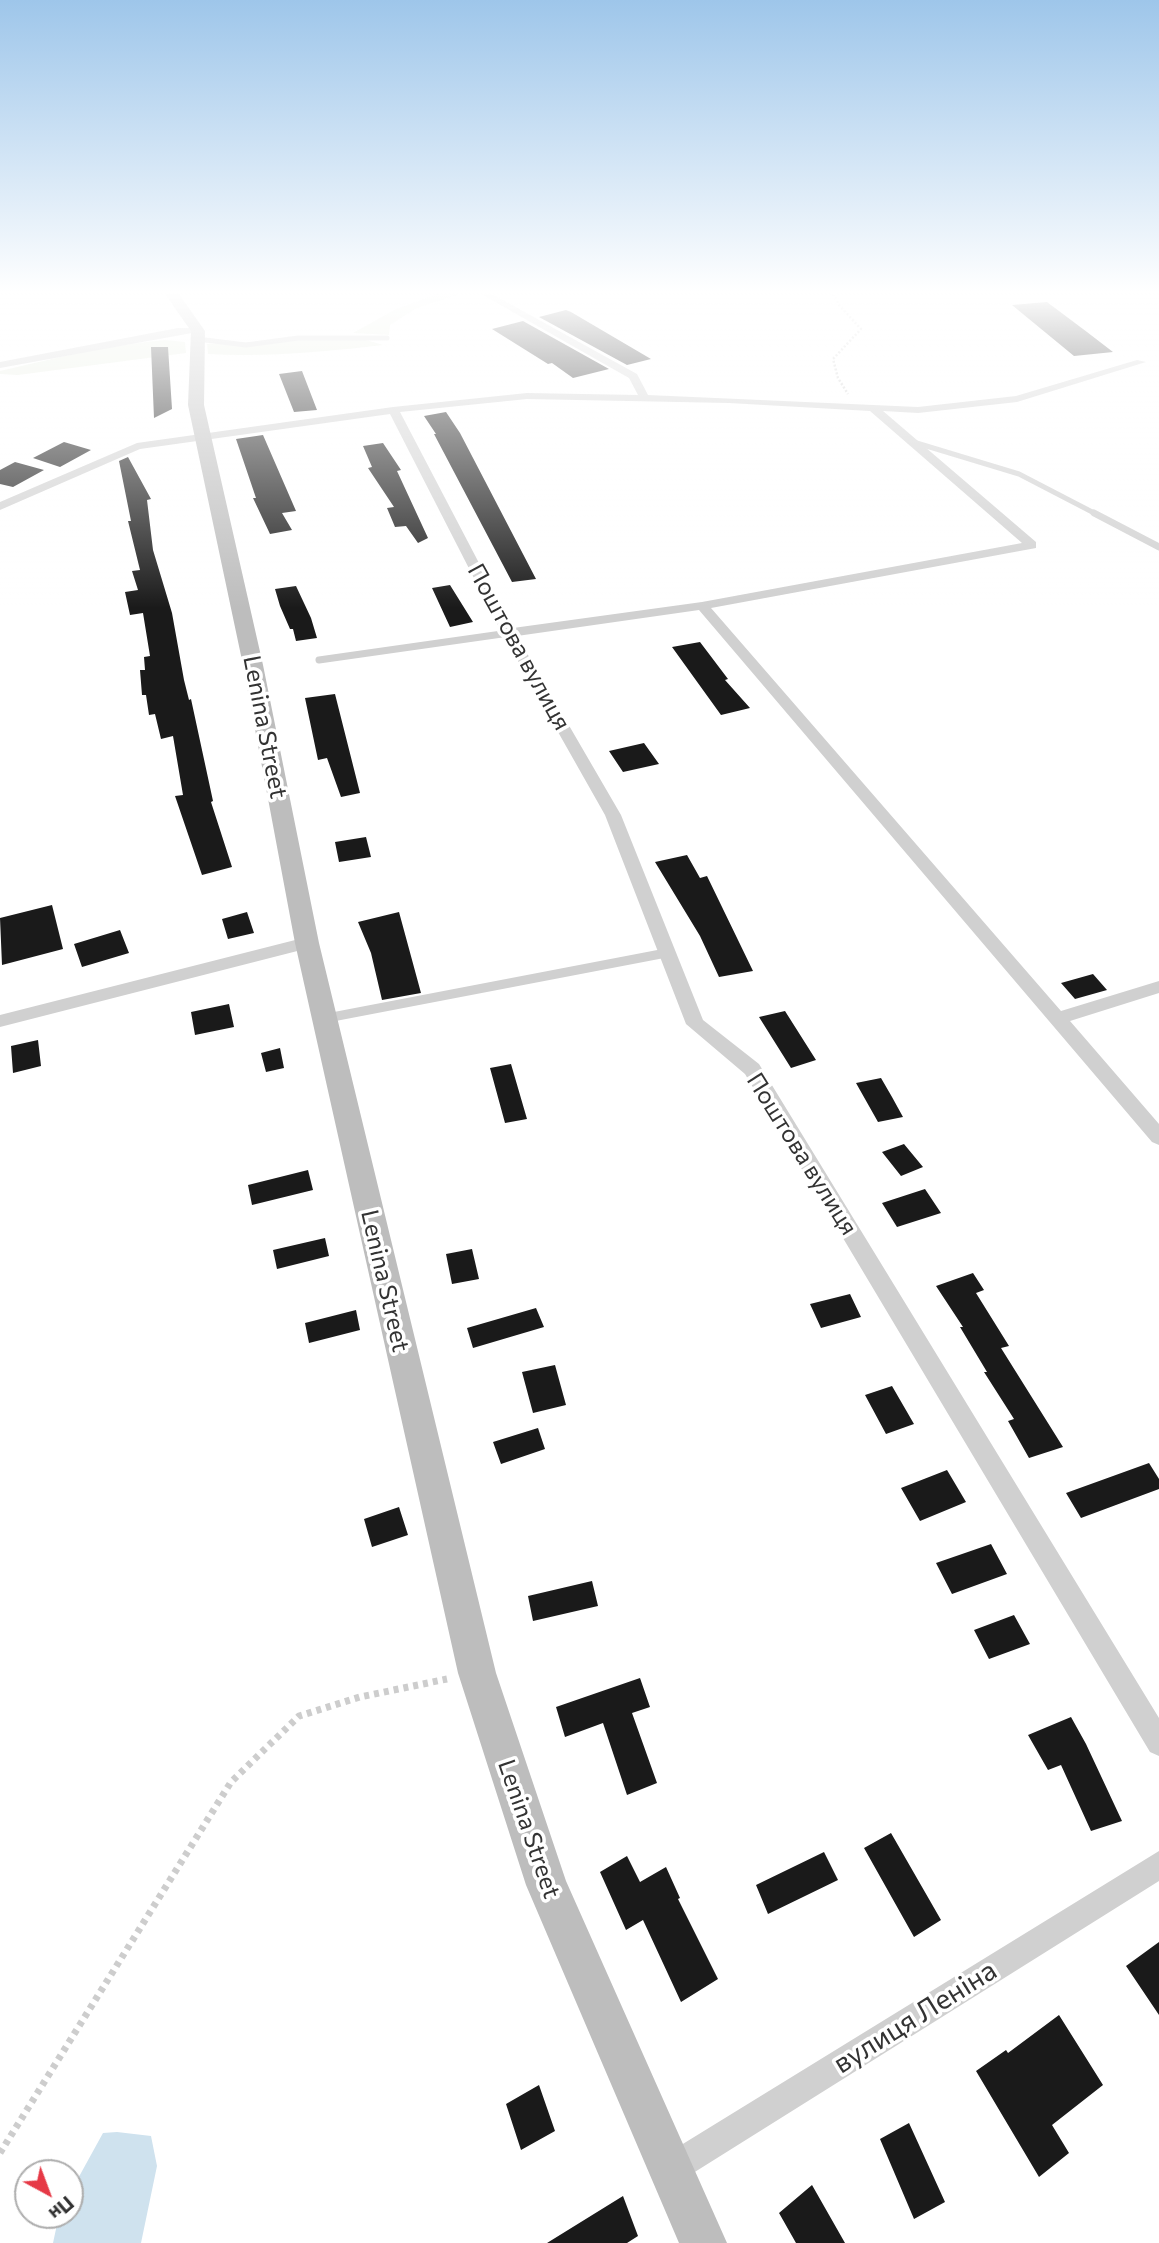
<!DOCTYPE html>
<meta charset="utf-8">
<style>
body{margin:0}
#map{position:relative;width:1159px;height:2243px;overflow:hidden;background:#fff;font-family:Commissioner,sans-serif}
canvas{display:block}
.north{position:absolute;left:14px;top:2159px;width:70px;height:70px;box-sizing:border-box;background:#fff;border:2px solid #adadad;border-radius:50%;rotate:139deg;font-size:19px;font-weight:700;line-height:28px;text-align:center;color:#333}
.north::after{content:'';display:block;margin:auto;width:24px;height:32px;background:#e63946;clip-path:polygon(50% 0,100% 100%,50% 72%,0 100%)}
</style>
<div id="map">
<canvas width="1159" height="2243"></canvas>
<div class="north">Пн</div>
</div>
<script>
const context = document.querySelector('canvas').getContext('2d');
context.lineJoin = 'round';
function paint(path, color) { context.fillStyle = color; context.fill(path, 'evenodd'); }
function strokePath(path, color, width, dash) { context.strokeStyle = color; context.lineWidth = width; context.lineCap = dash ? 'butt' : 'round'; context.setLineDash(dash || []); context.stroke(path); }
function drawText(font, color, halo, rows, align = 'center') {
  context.font = font + ' Commissioner,sans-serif'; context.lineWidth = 7; context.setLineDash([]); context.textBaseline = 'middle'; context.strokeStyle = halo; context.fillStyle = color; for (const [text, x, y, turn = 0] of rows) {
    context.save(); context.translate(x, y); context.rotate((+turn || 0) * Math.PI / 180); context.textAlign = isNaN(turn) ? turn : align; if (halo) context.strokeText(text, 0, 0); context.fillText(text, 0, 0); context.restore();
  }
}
const green = new Path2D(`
 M438 294H459L415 309 390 325 389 335 353 333 396 309Z
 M337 338 366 340 383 345C324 352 267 357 208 354L207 344Z
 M165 340 185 342 186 353 18 375 0 374V371C54 358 110 345 165 340Z`);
const water = new Path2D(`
 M117 2132 151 2136 157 2166 141 2243H53L59 2215H70V2193L103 2133Z`);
const building = new Path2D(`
 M1047 302 1087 332 1113 352 1074 356 1012 305Z
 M566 310 571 312 651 359 627 365 539 317Z
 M523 321 609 369 573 378 552 363 548 364 492 329Z
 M151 347H168L172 409 154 418Z
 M302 371 317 410 294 412 279 374Z
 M446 412 460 433 536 579 512 582 434 434H436L424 416Z
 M263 435 296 511 282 513 292 530 270 534 253 498H256L236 439Z
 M64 442 91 450 60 467 33 458Z
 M383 443 401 470 397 471 428 538 418 543 406 526 395 527 387 508 394 507 368 468 372 467 363 446Z
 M128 457 151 499 147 500 153 550 172 613 184 680 189 700 191 699 213 801 211 802 232 867 202 875 175 796 183 795 173 736 161 739 155 714 149 715 146 695H142L140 670H145L144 657 150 656 143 613 130 615 125 592 138 590 132 571 140 570 128 521H131L119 461Z
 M15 462 44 470 13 487 0 484V470Z
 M450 585 473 622 450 627 432 588Z
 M296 586 311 618 317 638 296 641 293 629H290L280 606 275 589Z
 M700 642 728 679 725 680 750 708 721 715 672 647Z
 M335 694 360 793 341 797 327 758 318 760 305 698Z
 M644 743 659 764 623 772 609 751Z
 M366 837 371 857 339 862 335 842Z
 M687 855 700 878 707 876 753 971 719 977 700 936 655 862Z
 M52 905 63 949 2 965 0 918Z
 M247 912 254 933 228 939 222 919Z
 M399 912 421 993 382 1000 371 953 358 922Z
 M120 930 129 953 82 967 74 944Z
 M1093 974 1107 990 1075 999 1061 983Z
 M229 1004 234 1027 195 1035 191 1012Z
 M785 1011 816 1060 791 1068 759 1017Z
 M38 1040 41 1066 13 1073 11 1046Z
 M280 1048 284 1068 266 1072 261 1053Z
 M511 1064 527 1119 505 1123 490 1068Z
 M881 1078 892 1097 903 1117 878 1122 856 1083Z
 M904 1144 923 1167 901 1176 882 1152Z
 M308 1170 313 1190 252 1205 248 1185Z
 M925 1189 941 1213 897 1227 882 1203Z
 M325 1238 329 1256 277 1269 273 1250Z
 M472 1249 479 1279 452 1284 446 1254Z
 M973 1273 984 1290 976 1293 1009 1346 1001 1348 1063 1447 1029 1458 1008 1421 1014 1419 984 1372H987L960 1327H963L936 1286Z
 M850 1294 861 1317 821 1328 810 1304Z
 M536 1308 544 1327 473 1348 467 1328Z
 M356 1310 360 1330 309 1343 305 1323Z
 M555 1365 566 1405 533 1413 522 1372Z
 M892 1386 914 1424 886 1434 865 1395Z
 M538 1428 545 1449 501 1464 493 1442Z
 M1149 1463 1159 1479V1489L1081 1518 1066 1493Z
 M947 1470 966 1502 920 1521 901 1488Z
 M399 1507 408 1535 372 1547 364 1519Z
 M991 1544 1007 1574 952 1594 936 1563Z
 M592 1581 598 1606 533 1621 528 1596Z
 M1014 1615 1030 1644 989 1659 974 1630Z
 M640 1678 650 1707 632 1713 657 1783 627 1795 603 1723 565 1737 556 1707Z
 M1071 1717 1086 1744 1122 1821 1091 1831 1061 1765 1048 1770 1028 1735Z
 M891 1833 941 1920 914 1937 864 1848Z
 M824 1852 838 1880 768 1914 756 1885Z
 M627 1856 640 1882 666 1867 680 1898 678 1899 718 1979 681 2002 643 1920 626 1930 600 1872Z
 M1159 1942V2015L1126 1966Z
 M1059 2015 1103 2085 1052 2125 1069 2153 1039 2177 976 2071 1006 2050 1008 2053Z
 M539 2085 555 2131 521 2150 506 2104Z
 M909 2123 945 2202 914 2219 880 2139Z
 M812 2185 845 2243H796L779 2213Z
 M623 2196 638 2236 627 2243H547Z`);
const pathFar1 = new Path2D(`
 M833 294 839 305 861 329 833 359 838 378 848 394`);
const path = new Path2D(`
 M0 2153 231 1782 299 1716 360 1697 447 1679`);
const laneFar2 = new Path2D(`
 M197 339 246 345 298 338H387
 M910 441 1019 474 1098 515`);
const laneFar1 = new Path2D(`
 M1094 513 1159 547
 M319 660 509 633`);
const lane = new Path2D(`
 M327 1018 666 953`);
const street = new Path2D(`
 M481 294H492L637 374 648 395 918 407 1016 396 1137 360 1146 362 1017 402 918 413 883 411 1036 542V548L711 608 1061 1011 1159 981V993L1070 1021 1159 1124V1145L1152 1142 699 610 517 636 621 815 703 1020 759 1064 1159 1718V1756L1150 1752 745 1074 686 1024 605 815 502 633 390 414 140 449 0 510V502L137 443 393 407 527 393 638 395 629 378ZM527 399 729 403 870 411 1022 543 702 602 513 628 400 412Z
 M178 328H198L203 331 0 368V362Z
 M307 937 316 943 313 947 0 1027V1015Z
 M1159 1851V1881L682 2180 671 2185 660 2180 655 2169 660 2158Z`);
const secondary = new Path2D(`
 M165 294H179L205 331 204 405 263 665 319 943 496 1673 566 1881 727 2243H679L526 1885 458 1673 295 943 243 665 188 405 191 331Z`);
const streetNames = [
 ["Поштова вулиця",519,647,61],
 ["Lenina Street",265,727,79],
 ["Поштова вулиця",802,1154,58],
 ["Lenina Street",385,1281,77],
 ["Lenina Street",529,1829,71]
];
const nearStreetnames = [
 ["вулиця Леніна",915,2017,-32]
];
paint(green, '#e6ecdf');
paint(water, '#cfe2ee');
paint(building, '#1a1a1a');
strokePath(pathFar1, '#cdcdcd', 2.5, [2, 2]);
strokePath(path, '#cdcdcd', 7, [5, 5]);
strokePath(laneFar2, '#d0d0d0', 5);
strokePath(laneFar1, '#d0d0d0', 7);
strokePath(lane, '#d0d0d0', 9);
paint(street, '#d0d0d0');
paint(secondary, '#bdbdbd');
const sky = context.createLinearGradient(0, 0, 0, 608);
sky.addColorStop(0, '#9ec6ea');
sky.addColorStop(0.48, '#fff');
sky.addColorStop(1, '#ffffff00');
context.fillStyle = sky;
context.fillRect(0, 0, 1159, 608);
drawText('24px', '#333', '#fff', streetNames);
drawText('28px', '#333', '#fff', nearStreetnames);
</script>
